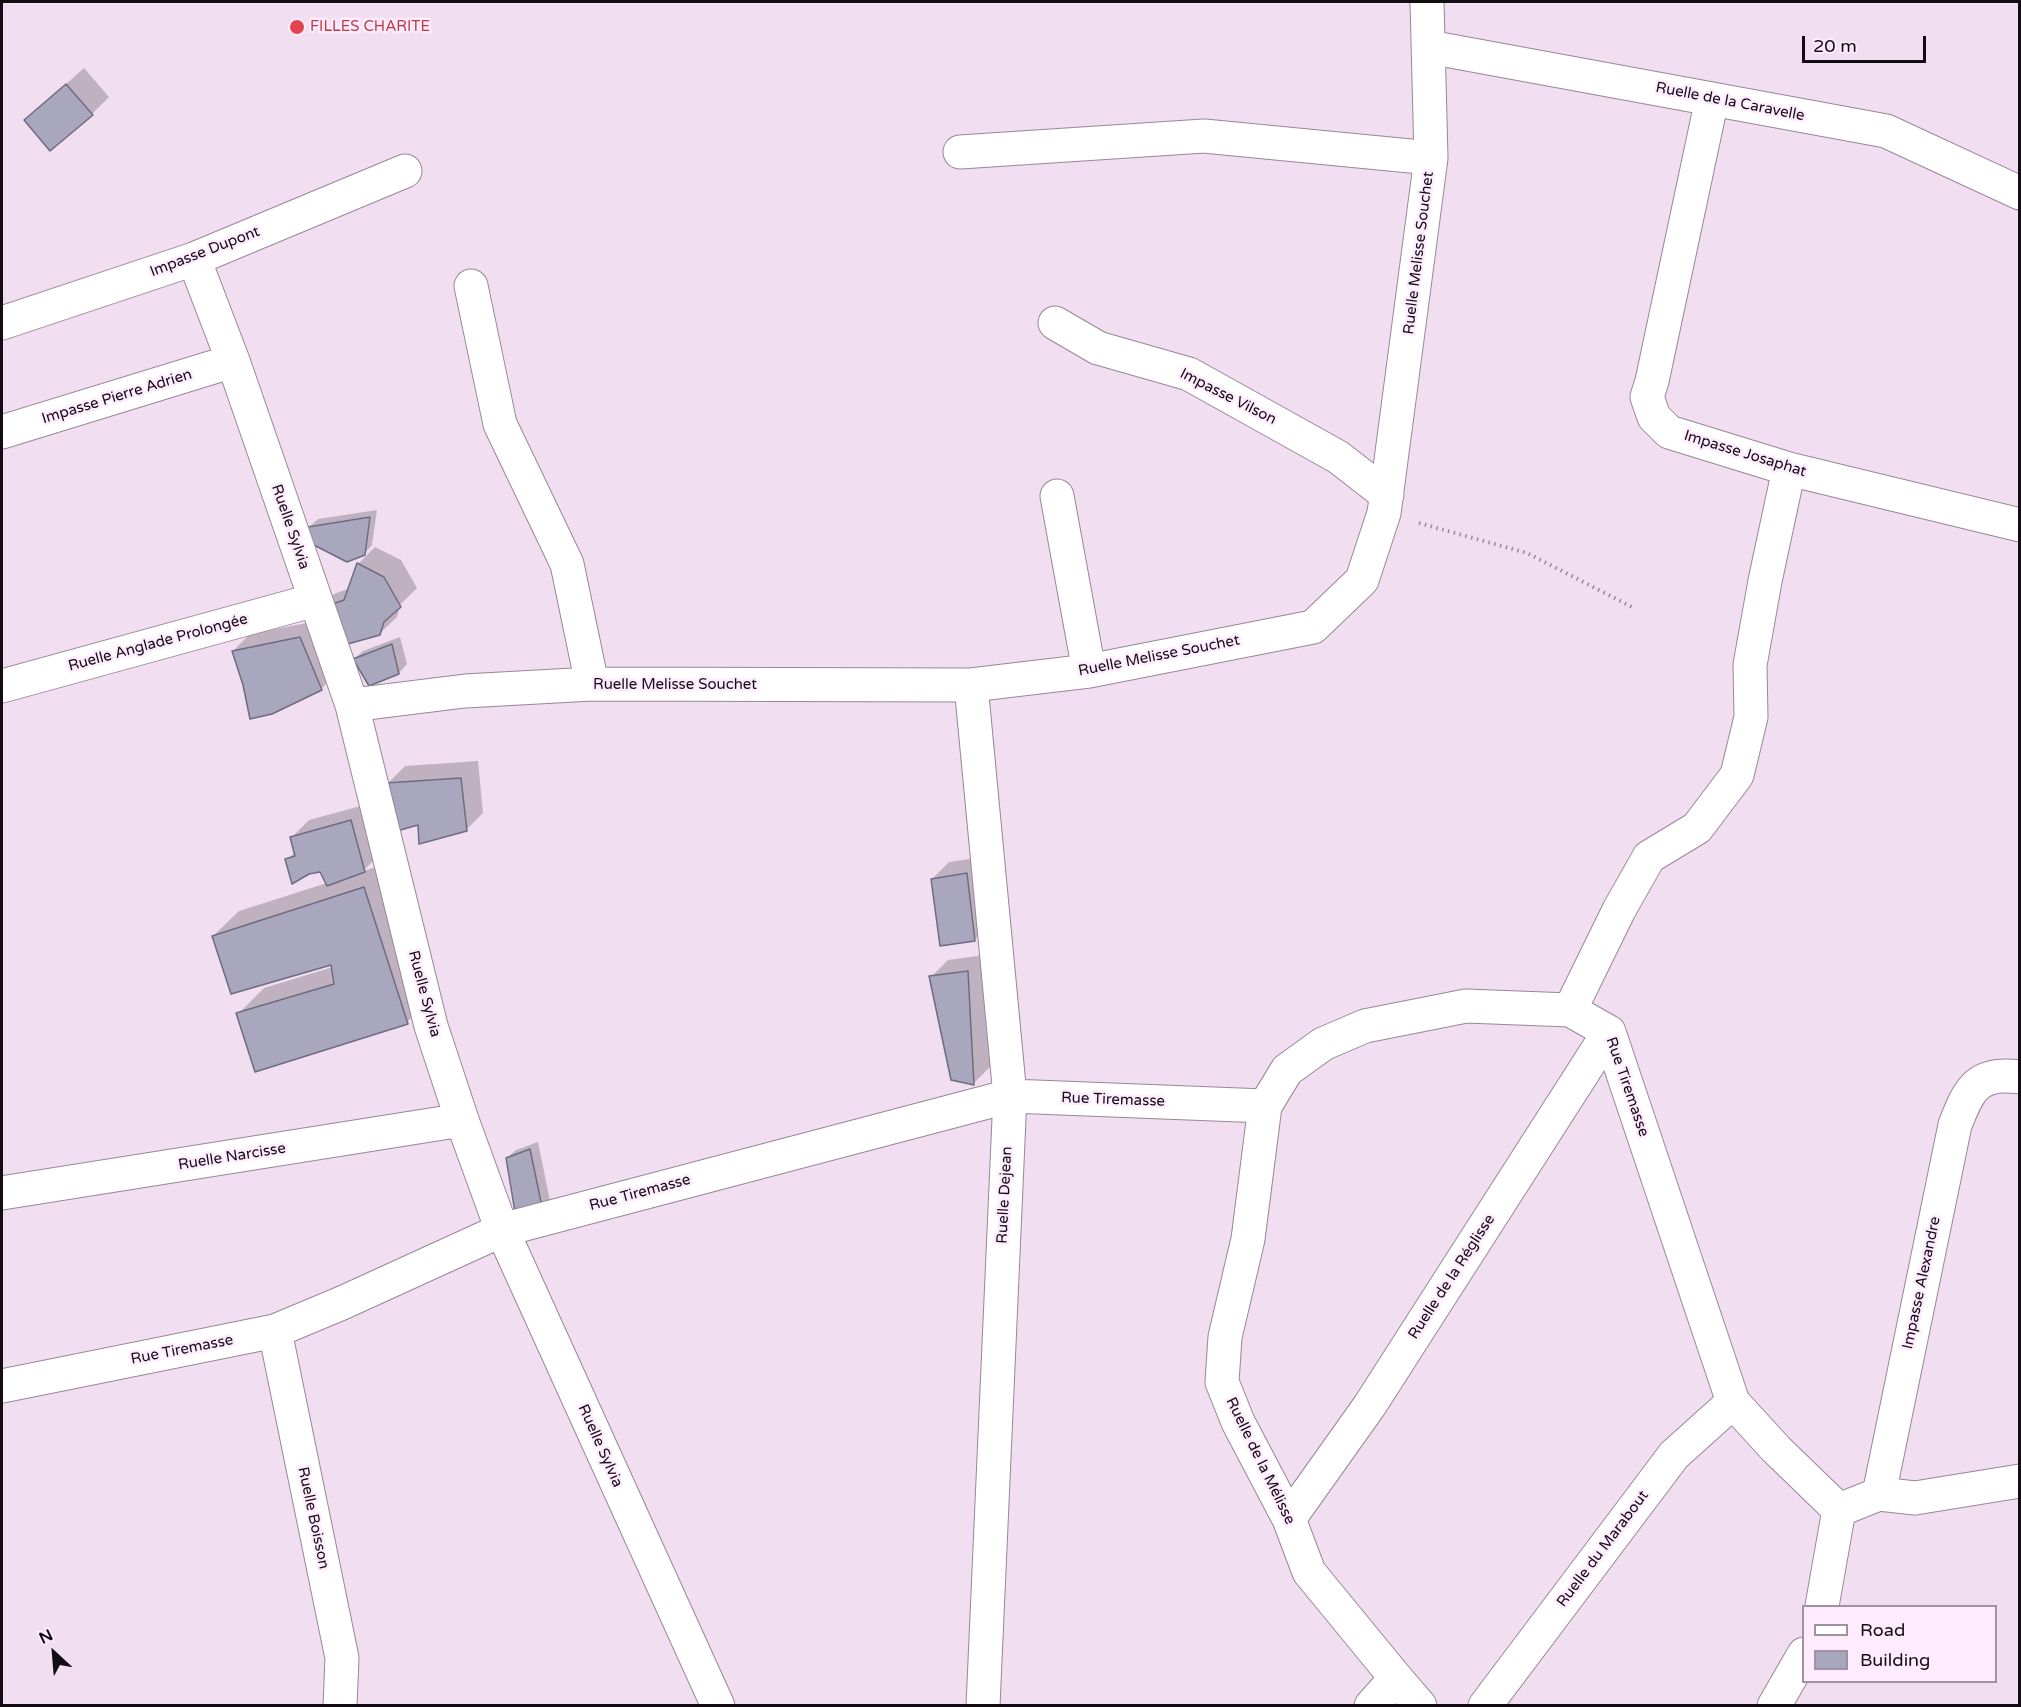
<!DOCTYPE html>
<meta charset="utf-8">
<style>
body{margin:0}
#map{position:relative;width:2021px;height:1707px;overflow:hidden;background:#f1def0;font-family:"Varela Round",sans-serif}
canvas{display:block}
.frame{position:absolute;inset:0;border:3px solid #130d13;pointer-events:none}
.legend{position:absolute;left:1802px;top:1605px;width:195px;height:78px;box-sizing:border-box;background:#feebfe;border:2px solid #a092a0;margin:0;padding:8px 10px;list-style:none;font-size:18px;color:#130d13}
.legend li{display:flex;align-items:center;gap:12px;height:30px}
.legend b{width:30px;border:2px solid #a092a0}
.north{position:absolute;left:24px;top:1623px;width:60px;height:60px;-webkit-text-stroke:4px #feebfe;paint-order:stroke;rotate:334deg;font-size:16px;font-weight:700;line-height:24px;text-align:center;color:#130d13}
.north::after{content:'';display:block;margin:auto;width:21px;height:27px;background:#130d13;clip-path:polygon(50% 0,100% 100%,50% 72%,0 100%)}
.scale{position:absolute;left:1802px;top:36px;width:124px;height:27px;box-sizing:border-box;border:3px solid #130d13;border-top:0;padding-left:8px;font-size:18px;line-height:21px;white-space:nowrap;color:#130d13;-webkit-text-stroke:4px #feebfe;paint-order:stroke}
</style>
<div id="map">
<canvas width="2021" height="1707"></canvas>
<div class="frame"></div>
<ul class="legend">
<li><b style="height:8px;background:#fff"></b>Road</li>
<li><b style="height:16px;background:#a8a7bd"></b>Building</li>
</ul>
<div class="north">N</div>
<div class="scale">20 m</div>
</div>
<script>
const context = document.querySelector('canvas').getContext('2d');
context.lineJoin = 'round';
function paint(path, color) { context.fillStyle = color; context.fill(path, 'evenodd'); }
function strokePath(path, color, width, dash) { context.strokeStyle = color; context.lineWidth = width; context.lineCap = dash ? 'butt' : 'round'; context.setLineDash(dash || []); context.stroke(path); }
function drawText(font, color, halo, rows, align = 'center') {
  context.font = font + ' "Varela Round",sans-serif'; context.lineWidth = 5; context.setLineDash([]); context.textBaseline = 'middle'; context.strokeStyle = halo; context.fillStyle = color; for (const [text, x, y, turn = 0] of rows) {
    context.save(); context.translate(x, y); context.rotate((+turn || 0) * Math.PI / 180); context.textAlign = isNaN(turn) ? turn : align; if (halo) context.strokeText(text, 0, 0); context.fillText(text, 0, 0); context.restore();
  }
}
const shadow = new Path2D(`
 M84 68 109 97 92 114 26 120Z
 M377 510 372 545 364 554 309 527 318 519Z
 M375 547 401 560 417 588 400 605 397 617 379 634 317 611 334 594 350 588 358 564Z
 M317 621 338 672 321 689 245 685 233 651 250 634Z
 M400 637 407 664 399 673 354 659 363 651Z
 M478 761 483 813 466 830 419 823 388 783 405 766Z
 M368 804 381 853 363 871 390 863 432 997 407 1022 238 1014 264 988 333 967 332 964 213 936 239 911 327 883 321 870 287 860 295 852 292 837 309 820Z
 M983 857 992 922 975 939 932 879 949 862Z
 M984 955 991 1066 974 1083 931 977 948 960Z
 M538 1142 552 1211 544 1220 507 1158 516 1150Z`);
const building = new Path2D(`
 M66 84 93 115 50 151 24 120Z
 M370 517 365 555 347 562 308 542V527Z
 M357 563 384 577 401 607 384 622 380 635 337 647 315 610 344 600Z
 M300 637 322 690 272 714 250 719 243 685 232 651Z
 M392 644 399 674 369 686 353 659Z
 M461 778 467 831 419 844 418 825 397 831 386 783Z
 M351 820 365 872 327 886 320 872 309 874 292 884 285 859 295 856 290 837Z
 M967 873 975 941 940 946 931 879Z
 M364 887 408 1024 255 1072 236 1013 334 984 331 965 231 994 212 936Z
 M968 971 974 1085 951 1080 929 976Z
 M530 1149 545 1221 517 1224 506 1158Z`);
const path = new Path2D(`
 M1419 523 1527 553 1632 607`);
const minor = new Path2D(`
 M1429 47 1886 131 2020 193
 M1712 99 1652 381 1647 397 1654 417 1669 432 1789 469 2020 525
 M960 152 1204 136 1431 158
 M194 259 233 361 352 705 431 1026 462 1120 502 1230 718 1706
 M471 286 500 424 567 564 592 684
 M2 323 194 259 405 171
 M1055 323 1098 348 1189 374 1338 457 1387 495
 M2 432 233 361
 M1057 496 1089 671
 M971 685 1010 1096 983 1706
 M2 686 315 600
 M352 705 465 691 592 684 971 685 1089 671 1313 627 1362 580 1384 513 1431 158 1427 2
 M1570 1010 1619 910 1649 857 1697 828 1737 775 1751 717 1750 665 1765 581 1789 469
 M1265 1106 1248 1239 1225 1337 1222 1382 1238 1422 1289 1519 1309 1572 1396 1678 1420 1706
 M2 1193 462 1120
 M275 1331 342 1658 340 1706
 M2 1386 275 1331 342 1303 502 1230 1010 1096 1265 1106 1287 1070 1323 1044 1365 1026 1466 1006 1570 1010 1609 1032 1733 1402 1776 1449 1839 1510 1879 1494 1915 1498 2020 1481
 M1879 1494 1955 1125C1969 1089 1977 1071 2020 1077
 M1289 1519 1370 1405 1609 1032
 M1822 1606 1839 1510
 M1371 1706 1396 1678
 M1485 1706 1674 1455 1733 1402
 M1774 1706 1804 1654`);
const markers = [
 [297,27,8,"#e0444e"]
];
const healthNames = [
 ["FILLES CHARITE",310,27]
];
const streetNames = [
 ["Ruelle de la Caravelle",1730,102,11],
 ["Impasse Dupont",205,252,-21],
 ["Ruelle Melisse Souchet",1419,253,-83],
 ["Impasse Pierre Adrien",117,397,-17],
 ["Impasse Vilson",1228,397,27],
 ["Impasse Josaphat",1745,454,17],
 ["Ruelle Sylvia",290,527,71],
 ["Ruelle Anglade Prolongée",158,643,-15],
 ["Ruelle Melisse Souchet",1159,656,-11],
 ["Ruelle Melisse Souchet",675,685],
 ["Ruelle Sylvia",424,994,75],
 ["Rue Tiremasse",1627,1087,71],
 ["Rue Tiremasse",1113,1100,2],
 ["Ruelle Narcisse",232,1157,-9],
 ["Rue Tiremasse",640,1193,-15],
 ["Ruelle Dejean",1005,1195,-87],
 ["Ruelle de la Réglisse",1452,1277,-57],
 ["Impasse Alexandre",1922,1283,-78],
 ["Rue Tiremasse",182,1350,-11],
 ["Ruelle Sylvia",600,1446,66],
 ["Ruelle de la Mélisse",1260,1461,64],
 ["Ruelle Boisson",313,1518,78],
 ["Ruelle du Marabout",1603,1549,-53]
];
paint(shadow, '#0003');
paint(building, '#a8a7bd');
strokePath(building, '#6d6c80', 1.5);
strokePath(minor, '#988798', 35);
strokePath(path, '#998b98', 4, [1.5, 4.5]);
strokePath(minor, '#fff', 33);
for (const [x, y, r, color] of markers) { const dot = new Path2D(); dot.arc(x, y, r, 0, 2 * Math.PI); context.fillStyle = color; context.fill(dot); strokePath(dot, '#feebfe', 2); }
drawText('15px', '#be3a42', '#feebfe', healthNames, 'left');
drawText('15px', '#130d13', '#feebfe', streetNames);
</script>
